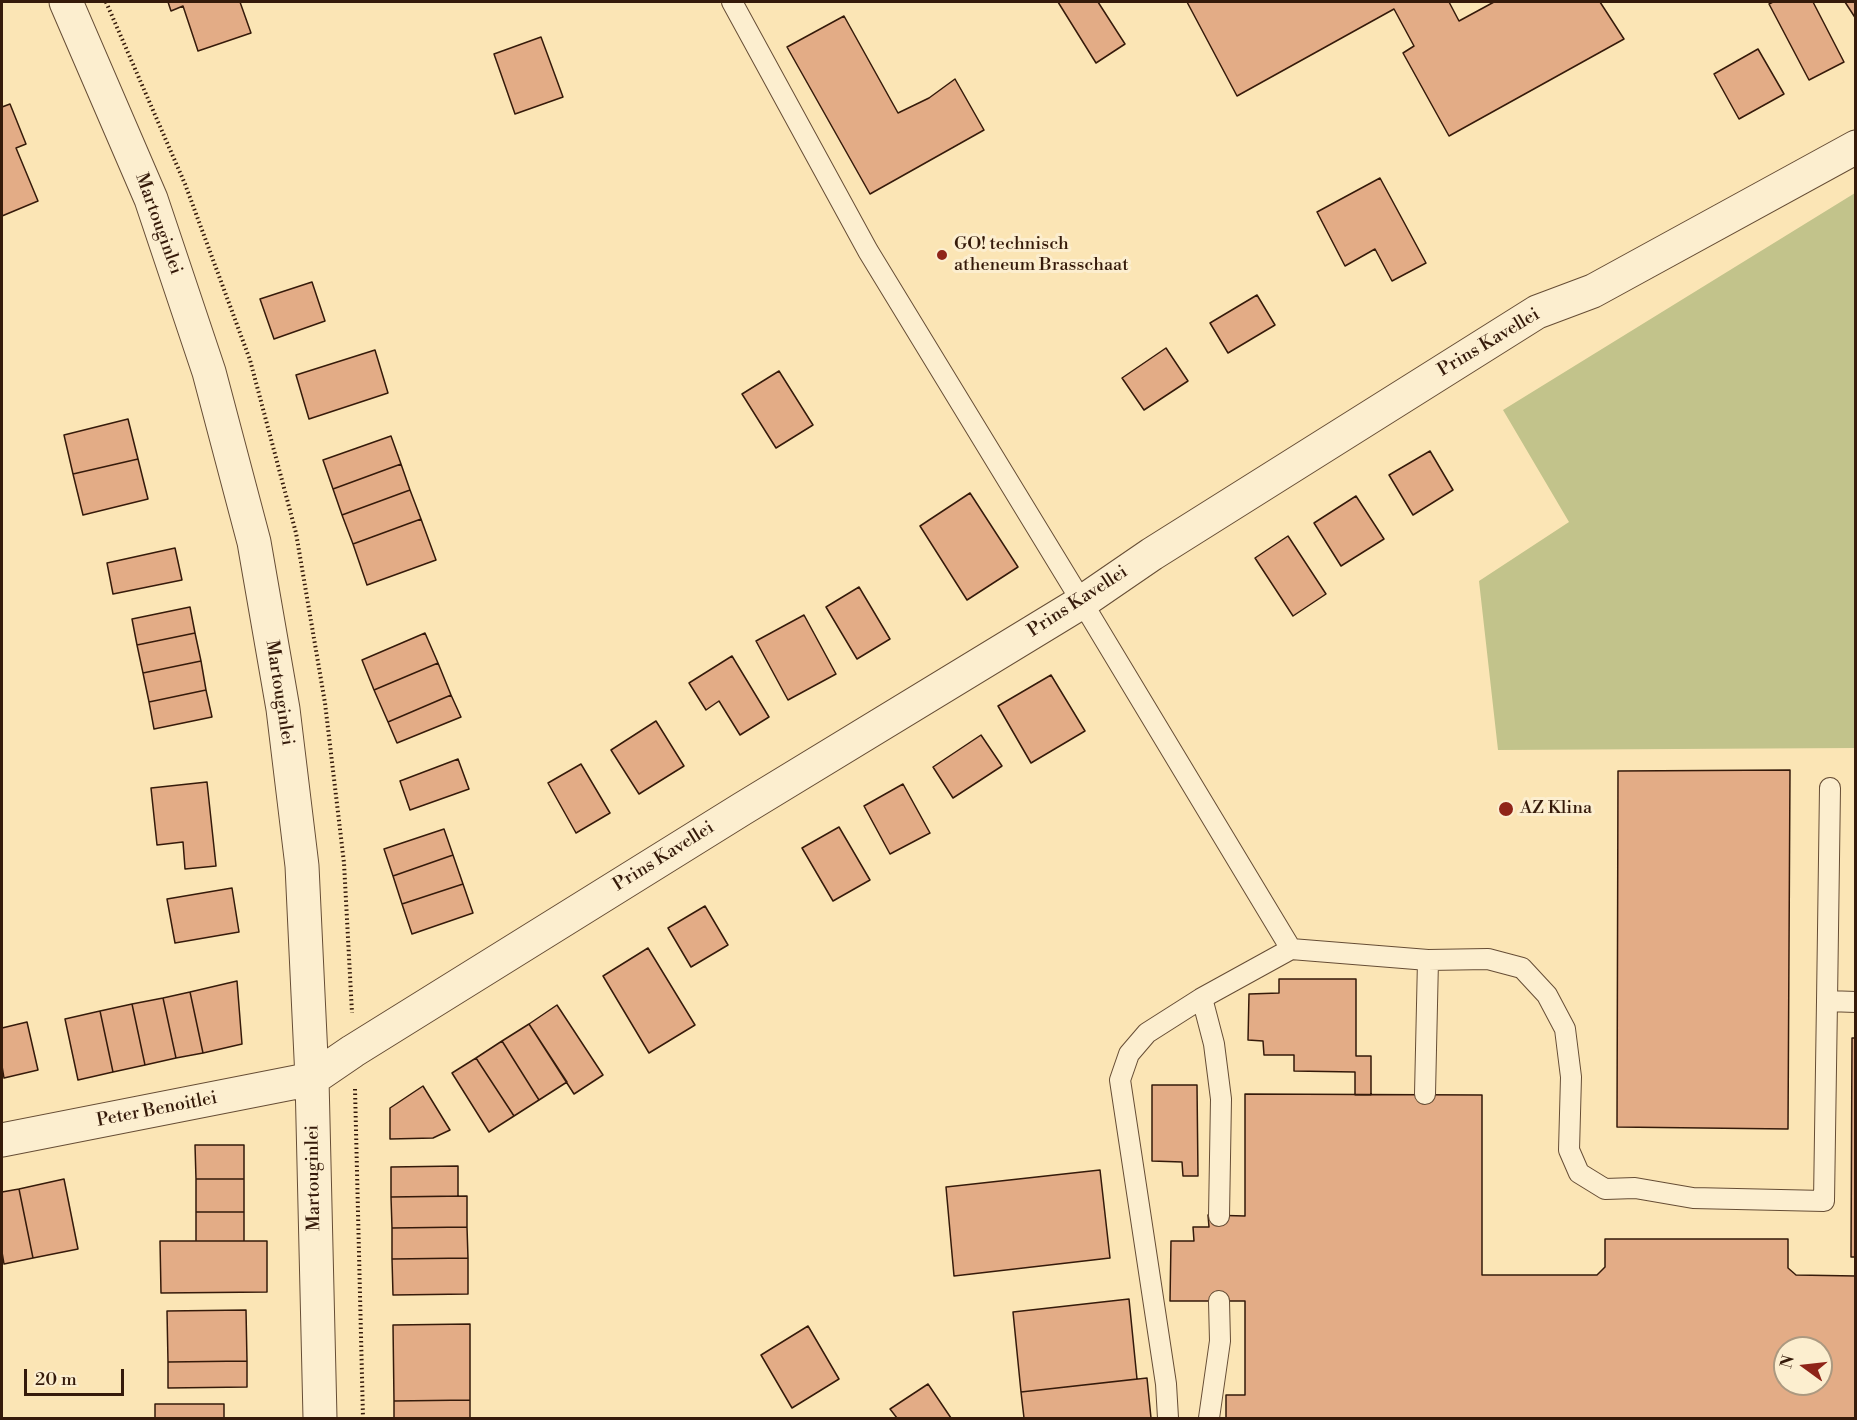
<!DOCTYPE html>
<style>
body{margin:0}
#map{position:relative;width:1857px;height:1420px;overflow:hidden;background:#fbe5b5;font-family:"Libre Bodoni",serif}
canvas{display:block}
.frame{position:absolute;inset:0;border:3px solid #351a0a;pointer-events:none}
.north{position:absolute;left:1773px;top:1336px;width:60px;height:60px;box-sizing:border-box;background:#fceecf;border:2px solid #ac9980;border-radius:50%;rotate:285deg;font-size:16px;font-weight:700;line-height:24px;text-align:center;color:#351a0a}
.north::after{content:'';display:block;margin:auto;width:21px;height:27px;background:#8f2418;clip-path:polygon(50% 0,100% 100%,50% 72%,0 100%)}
.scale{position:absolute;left:24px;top:1369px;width:100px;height:27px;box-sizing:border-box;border:3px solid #351a0a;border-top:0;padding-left:8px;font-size:18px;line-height:21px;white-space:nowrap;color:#351a0a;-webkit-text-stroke:4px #fceecf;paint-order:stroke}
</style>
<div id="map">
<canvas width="1857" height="1420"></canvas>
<div class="frame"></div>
<div class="north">N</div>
<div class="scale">20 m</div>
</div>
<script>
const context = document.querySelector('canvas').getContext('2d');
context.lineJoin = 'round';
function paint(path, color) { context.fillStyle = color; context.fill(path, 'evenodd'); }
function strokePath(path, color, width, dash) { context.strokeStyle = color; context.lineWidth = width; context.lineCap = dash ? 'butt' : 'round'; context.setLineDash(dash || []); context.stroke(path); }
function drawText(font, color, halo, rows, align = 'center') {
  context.font = font + ' "Libre Bodoni",serif'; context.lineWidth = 6; context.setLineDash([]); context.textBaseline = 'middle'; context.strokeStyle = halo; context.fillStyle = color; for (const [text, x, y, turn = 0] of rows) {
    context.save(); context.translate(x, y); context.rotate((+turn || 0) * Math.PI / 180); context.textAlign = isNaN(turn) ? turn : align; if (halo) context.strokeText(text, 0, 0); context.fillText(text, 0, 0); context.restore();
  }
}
const green = new Path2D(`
 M1855 193V748L1498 750 1479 581 1569 522 1503 410Z`);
const building = new Path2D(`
 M168 2H240L251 33 198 51 183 6 171 11Z
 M1058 2H1098L1125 44 1096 63Z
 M1187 2H1449L1459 21 1494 2H1600L1624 39 1449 136 1403 53 1414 46 1394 9 1237 96Z
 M1773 2H1813L1844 62 1809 80 1769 4Z
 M1845 2H1856V19Z
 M844 16 898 113 929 98 955 79 984 130 870 194 787 47Z
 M541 37 563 97 515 114 494 54Z
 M1758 49 1784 94 1739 119 1714 74Z
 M10 104 26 144 16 148 38 201 2 216V107Z
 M1380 178 1426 263 1392 281 1375 249 1345 266 1317 212Z
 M312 282 325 321 274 339 260 299Z
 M1257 295 1275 325 1228 353 1210 323Z
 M1166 348 1188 381 1144 410 1122 378Z
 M375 350 388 393 309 419 296 375Z
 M779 371 813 425 776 448 742 394Z
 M128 419 138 459 73 474 64 435Z
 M391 436 401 464 333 489 323 460Z
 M1430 451 1453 490 1413 515 1389 475Z
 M138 459 148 499 83 515 73 474Z
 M401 464 410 490 342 515 333 489Z
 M410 490 421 519 353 544 342 515Z
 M970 493 1018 567 967 600 920 526Z
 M1356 496 1384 539 1341 566 1314 523Z
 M421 519 436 560 367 585 353 544Z
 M1288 536 1326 594 1293 616 1255 558Z
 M175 548 182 580 113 594 107 563Z
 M859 587 890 639 857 659 826 607Z
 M190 607 195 633 137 645 132 619Z
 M804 615 836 674 788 700 756 641Z
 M195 633 201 661 143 673 137 645Z
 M425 633 438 663 374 690 362 660Z
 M732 656 769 717 740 735 719 701 706 710 689 683Z
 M201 661 206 690 149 702 143 673Z
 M438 663 451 695 388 722 374 690Z
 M1051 675 1085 731 1031 763 998 706Z
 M206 690 212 717 154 729 149 702Z
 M451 695 461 717 397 743 388 722Z
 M656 721 684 766 639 794 611 750Z
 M981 735 1002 766 953 798 933 767Z
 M458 759 469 789 410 810 400 781Z
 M581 764 610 813 576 833 548 783Z
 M1790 770 1788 1129 1617 1127 1618 771Z
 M207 782 216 866 185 869 183 842 157 845 151 788Z
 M903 784 930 833 890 854 864 806Z
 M839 827 870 880 833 901 802 848Z
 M444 829 453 855 393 876 384 849Z
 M453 855 463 884 402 904 393 876Z
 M463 884 473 913 412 934 402 904Z
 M232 888 239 932 175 943 167 899Z
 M705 906 728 945 691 967 668 928Z
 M648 948 695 1025 649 1053 603 976Z
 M1279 979H1356V1056H1371V1095H1355V1072L1294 1071V1055H1264L1263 1041 1248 1040 1249 994 1279 993Z
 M237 981 242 1044 203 1053 190 992Z
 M190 992 203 1053 176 1058 163 998Z
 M163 998 176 1058 145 1065 132 1004Z
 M132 1004 145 1065 113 1072 100 1011Z
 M557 1005 603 1075 574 1094 529 1024Z
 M100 1011 113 1072 78 1080 65 1019Z
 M27 1022 38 1070 4 1078 2 1066V1028Z
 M529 1024 567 1082 539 1100 502 1041Z
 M1852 1038H1856V1257H1851Z
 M502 1041 539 1100 514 1116 476 1058Z
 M476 1058 514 1116 489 1132 452 1073Z
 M1152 1085H1197L1198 1176H1183L1182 1162 1152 1161Z
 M423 1086 450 1130 433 1138 390 1139V1108Z
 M1245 1094 1482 1095V1275H1597L1605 1267V1239H1788V1268L1796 1275 1856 1276V1418H1226V1395H1245V1301H1170L1171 1241H1194L1193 1227H1209L1208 1215 1245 1216ZM1785 1348H1821V1384H1785Z
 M195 1145H244V1179H196Z
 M458 1166V1196L391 1197V1167Z
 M1100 1170 1110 1258 954 1276 946 1187Z
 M64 1179 78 1249 33 1258 19 1189Z
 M196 1179H244V1212H196Z
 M19 1189 33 1258 4 1264 2 1252V1192Z
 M467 1196V1227L392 1228 391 1197Z
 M196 1212H244V1241H196Z
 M467 1227 468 1258 392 1259V1228Z
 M160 1241H267V1292L161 1293Z
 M468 1258V1294L393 1295 392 1259Z
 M1129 1299 1137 1379 1021 1392 1013 1312Z
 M246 1310 247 1361 168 1362 167 1311Z
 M470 1324V1400L394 1401 393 1325Z
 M808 1326 839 1379 792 1408 761 1355Z
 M247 1361V1387L168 1388V1362Z
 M1147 1378 1151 1418H1024L1021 1392Z
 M928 1384 951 1418H897L890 1409Z
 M470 1400V1418H394V1401Z
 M155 1404H224V1418H155Z`);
const path = new Path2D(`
 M106 2 185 184 250 360 296 533 325 703 344 863 352 1013
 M355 1089 363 1418`);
const service = new Path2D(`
 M732 2 868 251 1082 602 1291 949
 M1202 998 1214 1044 1221 1099 1219 1216
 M1827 1001 1830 788
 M1425 1094 1428 960
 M1168 1418 1166 1384 1120 1080 1129 1054 1147 1033 1202 998 1291 949 1428 960 1488 959 1522 968 1547 995 1565 1029 1571 1077 1569 1150 1579 1173 1605 1189 1635 1188 1693 1198 1824 1201 1827 1001 1856 1002
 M1209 1418 1220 1341 1219 1301`);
const minor = new Path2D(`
 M66 2 151 199 209 372 254 542 283 709 302 866 312 1079 320 1418
 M2 1140 312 1079 353 1051 742 809 1082 602 1152 554 1537 312 1593 291 1856 147`);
const markers = [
 [942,255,6,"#8f2418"],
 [1506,809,8,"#8f2418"]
];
const streetNames = [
 ["Martouginlei",158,224,70],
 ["Prins Kavellei",1489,343,-31],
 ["Prins Kavellei",1078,602,-33],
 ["Martouginlei",279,693,81],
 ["Prins Kavellei",664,857,-32],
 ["Peter Benoitlei",157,1110,-11],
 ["Martouginlei",314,1178,-91]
];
const poiNames = [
 ["GO! technisch",954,245],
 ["atheneum Brasschaat",954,266],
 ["AZ Klina",1520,809]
];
paint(green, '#c2c38b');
paint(building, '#e3ac86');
strokePath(building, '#351a0a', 1.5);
strokePath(service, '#664d35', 22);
strokePath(minor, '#664d35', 35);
strokePath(path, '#351a0a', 4, [1.5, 3]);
strokePath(service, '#fceecf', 20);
strokePath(minor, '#fceecf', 33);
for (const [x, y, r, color] of markers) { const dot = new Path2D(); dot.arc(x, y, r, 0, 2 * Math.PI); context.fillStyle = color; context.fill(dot); strokePath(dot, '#fceecf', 2); }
drawText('18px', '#351a0a', '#fceecf', streetNames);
drawText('18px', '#351a0a', '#fceecf', poiNames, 'left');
</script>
